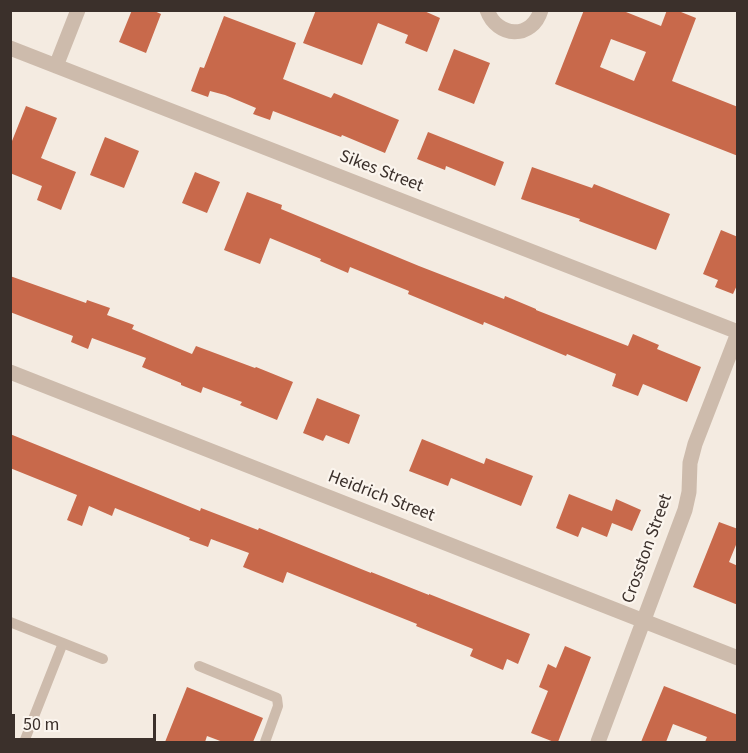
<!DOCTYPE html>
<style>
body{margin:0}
#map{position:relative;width:748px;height:753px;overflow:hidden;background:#f4ebe1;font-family:"Source Sans 3",sans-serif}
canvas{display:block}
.frame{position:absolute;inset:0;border:12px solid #3b302b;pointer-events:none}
.scale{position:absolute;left:12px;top:714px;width:144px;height:27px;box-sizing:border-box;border:3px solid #3b302b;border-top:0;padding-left:8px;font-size:18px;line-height:21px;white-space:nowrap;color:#3b302b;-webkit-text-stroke:4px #fbf5ee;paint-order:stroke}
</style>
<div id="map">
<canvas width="748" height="753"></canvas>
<div class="frame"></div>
<div class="scale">50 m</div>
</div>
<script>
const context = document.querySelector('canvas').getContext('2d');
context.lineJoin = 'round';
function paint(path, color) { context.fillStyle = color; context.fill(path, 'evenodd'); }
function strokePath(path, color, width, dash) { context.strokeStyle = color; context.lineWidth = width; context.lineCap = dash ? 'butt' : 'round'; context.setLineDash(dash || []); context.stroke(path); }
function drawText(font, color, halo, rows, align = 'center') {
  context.font = font + ' "Source Sans 3",sans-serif'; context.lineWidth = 4.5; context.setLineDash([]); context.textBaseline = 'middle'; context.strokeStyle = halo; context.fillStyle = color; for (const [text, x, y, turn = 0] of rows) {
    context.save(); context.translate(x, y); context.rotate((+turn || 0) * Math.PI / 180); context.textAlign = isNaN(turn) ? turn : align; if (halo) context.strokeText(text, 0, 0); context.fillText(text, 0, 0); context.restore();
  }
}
const building = new Path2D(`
 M132 10H152L161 14 146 53 119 42Z
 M316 10H422L440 18 427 52 405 43 408 35 378 23 362 65 303 43Z
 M584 10H621L661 26 667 10H676L696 18 672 81 738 107V156L555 84ZM611 39 646 52 634 81 600 67Z
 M224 16 296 43 283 79 331 98 334 93 399 120 385 153 342 135 341 137 273 111 270 120 253 114 256 108 225 95 210 91 208 97 191 91 200 67 204 68Z
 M454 49 490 63 474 104 438 90Z
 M26 106 57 118 41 158 76 172 61 210 37 200 42 186 10 173V146Z
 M428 132 504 162 495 186 446 166 445 170 417 159Z
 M105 137 139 151 124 188 90 175Z
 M532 167 592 188 594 184 670 214 656 250 579 221 580 219 521 199Z
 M195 172 220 182 207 213 182 203Z
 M247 192 282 205 281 209 419 266 504 299 505 296 536 309V310L628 346 633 334 659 345 657 349 701 367 687 402 643 384 638 396 612 386 616 374 567 354 566 356 484 322 483 325 408 294 409 291 350 267 348 273 320 261 321 259 270 238 260 264 224 250Z
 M721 230 738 237V283L733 294 715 287 718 280 703 274Z
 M10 276 86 303 87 300 110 308 107 315 134 325 132 329 192 354 196 346 255 368 256 367 293 382 277 420 240 405 242 402 203 387 201 393 181 385V383L142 367 146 358 92 338 88 349 71 342 73 336 10 312Z
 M317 398 360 415 349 444 326 435 323 441 303 433Z
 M10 434 200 511 201 508 258 530 259 528 371 573V572L429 595V594L530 634 518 664 507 659 503 670 470 656 473 649 416 626 417 624 287 572 283 583 243 567 249 553 211 539 208 547 189 540 190 538 115 508 112 516 89 506 82 526 67 520 77 495 10 468Z
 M422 439 484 464 486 458 533 476 521 506 451 478 448 486 409 471Z
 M569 494 612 511 616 499 641 510 632 531 612 523 607 537 582 527 578 537 556 528Z
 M719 522 738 529V540L729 562 738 566V605L693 587Z
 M565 646 591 657 558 742H554L531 733 548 691 539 687 548 664 556 668Z
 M664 686 738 715V742H705L707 737 673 724 666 742H641Z
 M187 687 263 718 253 742H223L207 736 205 742H165Z`);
const service = new Path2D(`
 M10 622 103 659
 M199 666 277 698 278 706 265 742
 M24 742 63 643`);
const minor = new Path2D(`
 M487 10C497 38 532 40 541 10
 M10 48 738 332
 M56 66 78 10
 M10 372 738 658
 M598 742 685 510 689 492 690 463 695 444 738 333`);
const streetNames = [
 ["Sikes Street",381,172,21],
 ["Heidrich Street",381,497,21],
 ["Crosston Street",648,549,-70]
];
paint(building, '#c8694b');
strokePath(service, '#cdbbac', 10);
strokePath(minor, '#cdbbac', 15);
drawText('18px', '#3b302b', '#fbf5ee', streetNames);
</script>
